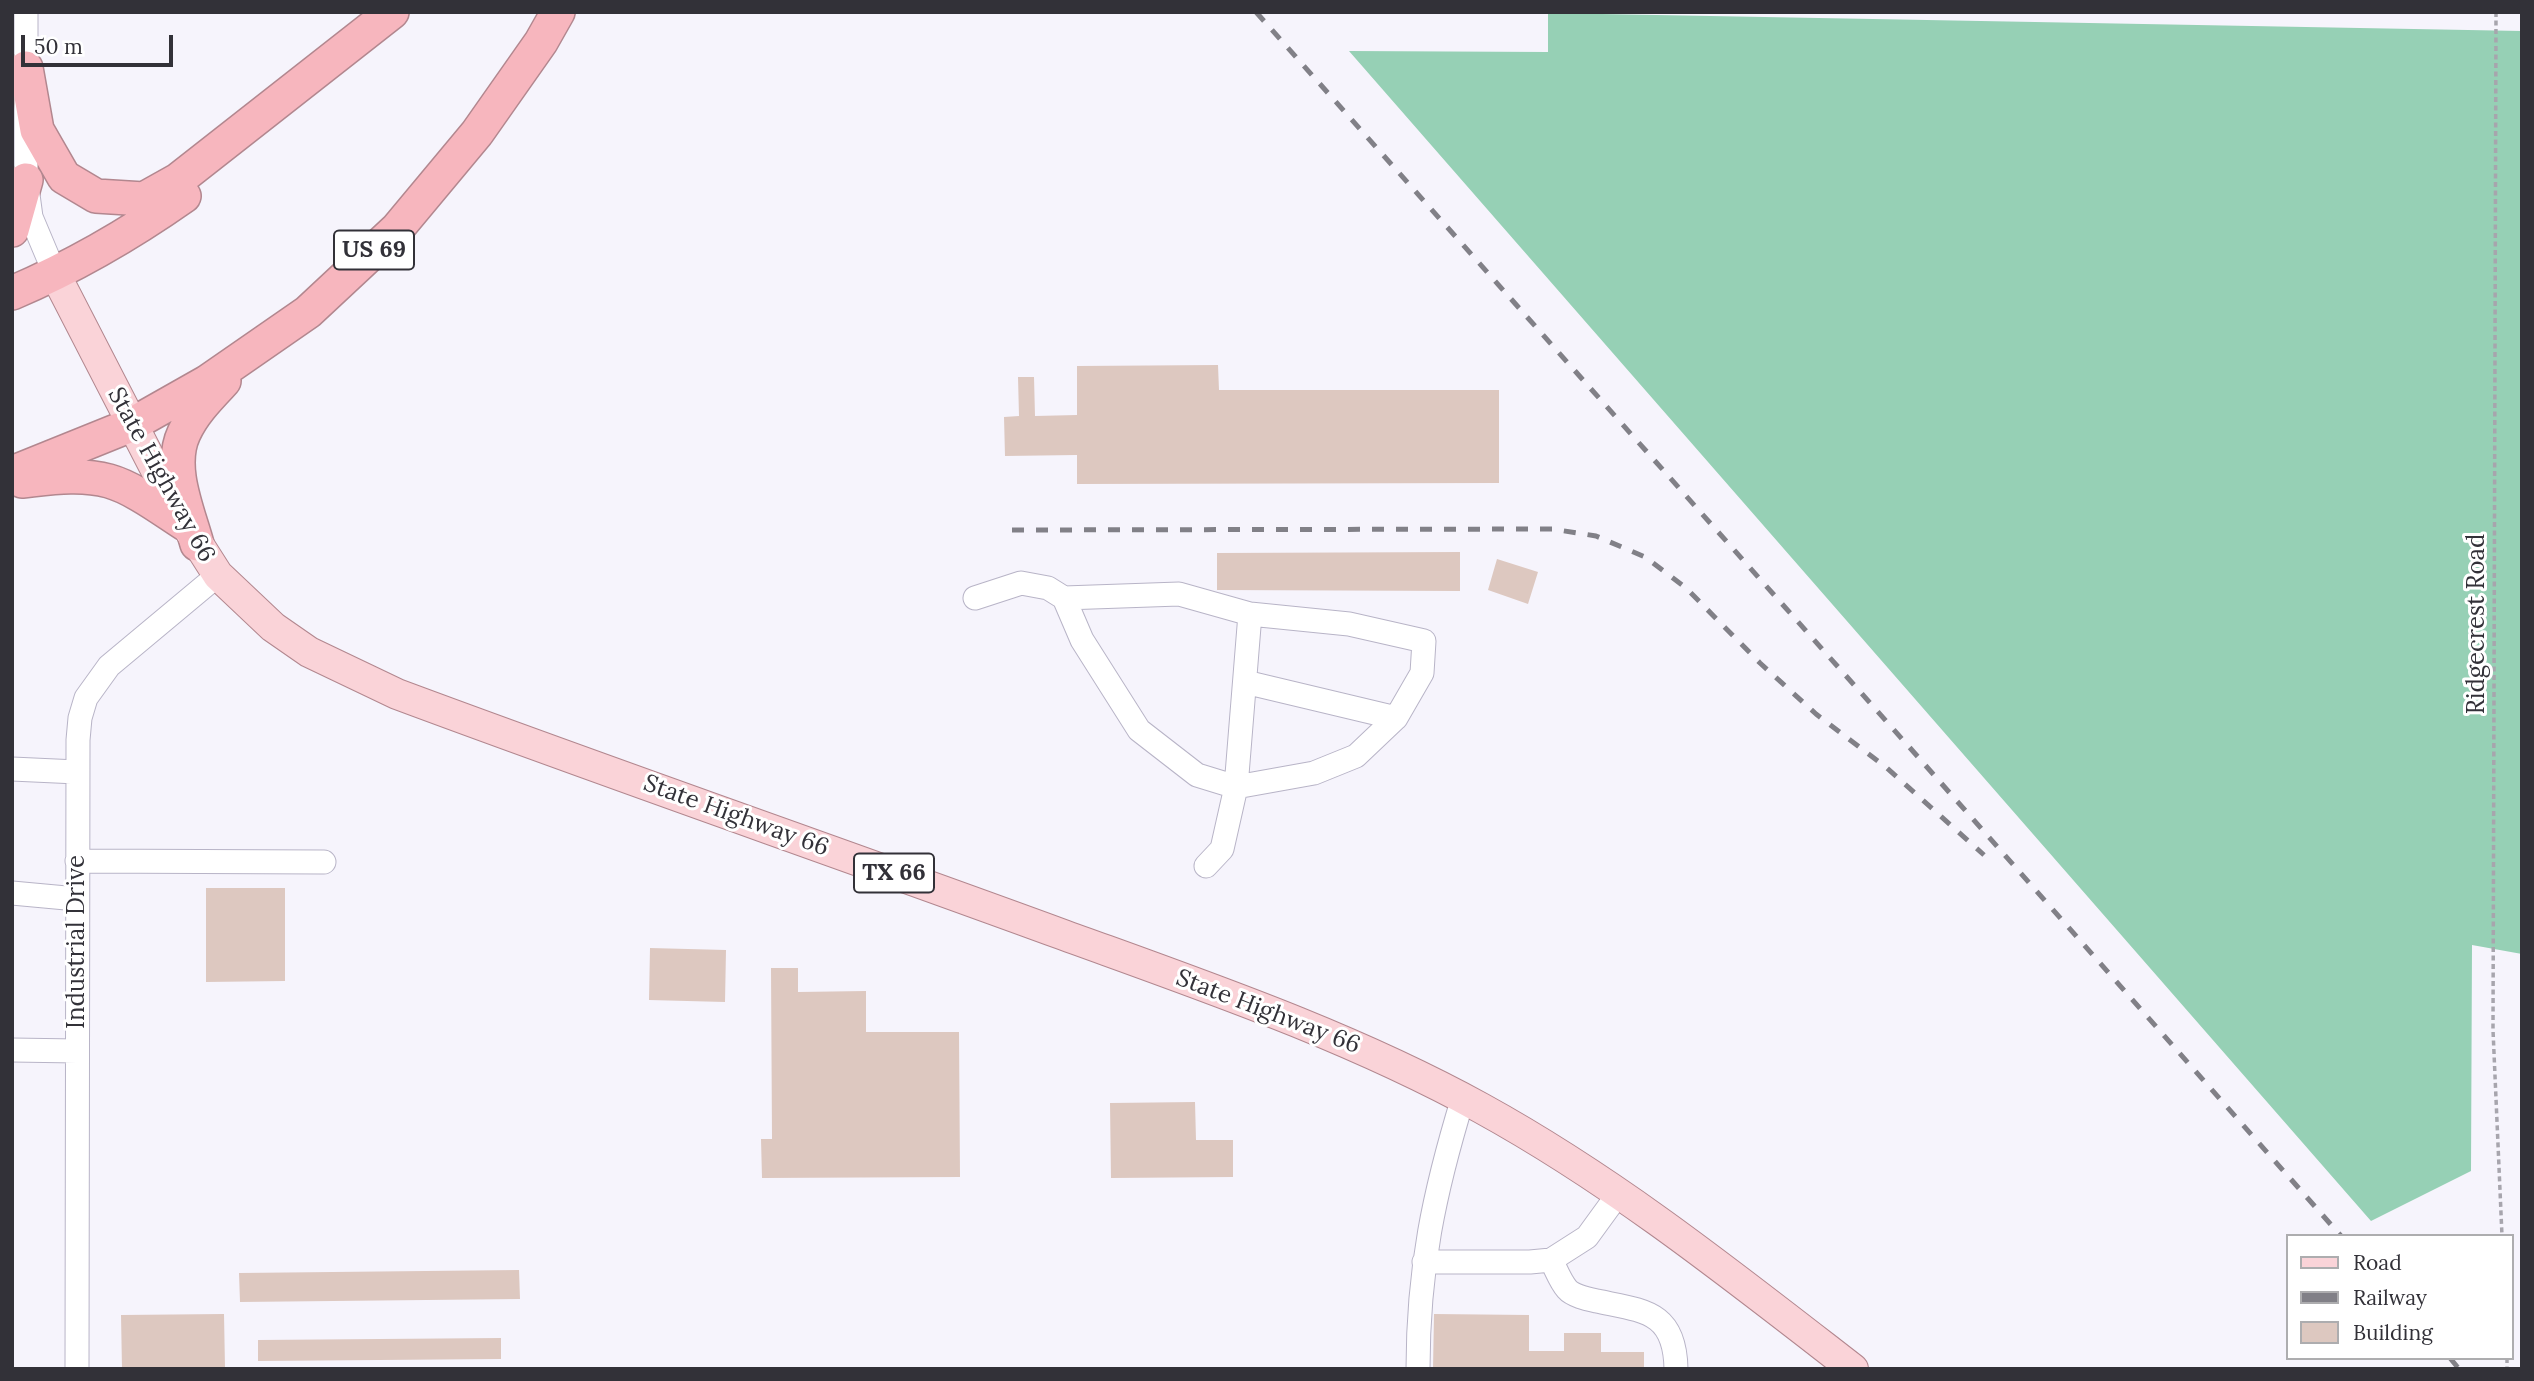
<!DOCTYPE html>
<style>
body{margin:0}
#map{position:relative;width:2534px;height:1381px;overflow:hidden;background:#f6f4fc;font-family:Lora,serif}
canvas{display:block}
.frame{position:absolute;inset:0;border:14px solid #323138;pointer-events:none}
.legend{position:absolute;left:2286px;top:1234px;width:228px;height:126px;box-sizing:border-box;background:#fff;border:2px solid #adadaf;margin:0;padding:9px 12px;list-style:none;font-size:21px;color:#323138}
.legend li{display:flex;align-items:center;gap:14px;height:35px}
.legend b{width:35px;border:2px solid #adadaf}
.scale{position:absolute;left:21px;top:35px;width:152px;height:32px;box-sizing:border-box;border:4px solid #323138;border-top:0;padding-left:9px;font-size:21px;line-height:24px;white-space:nowrap;color:#323138;-webkit-text-stroke:5px #fff;paint-order:stroke}
</style>
<div id="map">
<canvas width="2534" height="1381"></canvas>
<div class="frame"></div>
<ul class="legend">
<li><b style="height:9px;background:#fad3d8"></b>Road</li>
<li><b style="height:9px;background:#818087"></b>Railway</li>
<li><b style="height:19px;background:#ddc8c0"></b>Building</li>
</ul>
<div class="scale">50 m</div>
</div>
<script>
const context = document.querySelector('canvas').getContext('2d');
context.lineJoin = 'round';
function paint(path, color) { context.fillStyle = color; context.fill(path, 'evenodd'); }
function strokePath(path, color, width, dash) { context.strokeStyle = color; context.lineWidth = width; context.lineCap = dash ? 'butt' : 'round'; context.setLineDash(dash || []); context.stroke(path); }
function drawText(font, color, halo, rows, align = 'center') {
  context.font = font + ' Lora,serif'; context.lineWidth = 6; context.setLineDash([]); context.textBaseline = 'middle'; context.strokeStyle = halo; context.fillStyle = color; for (const [text, x, y, turn = 0] of rows) {
    context.save(); context.translate(x, y); context.rotate((+turn || 0) * Math.PI / 180); context.textAlign = isNaN(turn) ? turn : align; if (halo) context.strokeText(text, 0, 0); context.fillText(text, 0, 0); context.restore();
  }
}
const forest = new Path2D(`
 M1548 13 2522 31V954L2472 945 2471 1171 2371 1221 1349 51 1548 52Z`);
const building = new Path2D(`
 M1218 365 1219 390H1499V483L1077 484V455L1005 456 1004 417 1019 416 1018 377H1034L1035 416 1077 415V366Z
 M1460 552V591L1217 590V553Z
 M1497 559 1538 572 1528 604 1488 590Z
 M206 888H285V981L206 982Z
 M650 948 726 950 725 1002 649 1000Z
 M771 968H798V992L866 991V1032H959L960 1177 762 1178 761 1139H772Z
 M1195 1102 1196 1140H1233V1177L1111 1178 1110 1103Z
 M519 1270 520 1299 240 1302 239 1273Z
 M224 1314 225 1368 122 1369 121 1315Z
 M1434 1314 1529 1315V1351H1564V1333H1601V1352H1644V1369H1433Z
 M501 1338V1359L258 1361V1340Z`);
const path = new Path2D(`
 M2496 12 2493 1030 2502 1236
 M2507 1358V1369`);
const minor = new Path2D(`
 M26 12V180L31 217 55 274
 M975 598 1021 583 1048 588 1064 598 1082 640 1139 730 1197 775 1236 787 1314 773 1356 756 1396 718 1422 673 1424 641 1349 624 1250 614 1236 787 1222 849 1206 866
 M1064 598 1179 594 1250 614
 M1245 682 1396 718
 M12 769 77 772
 M77 861 324 862
 M12 893 77 899
 M12 1050 77 1051
 M1551 1260C1556 1269 1560 1281 1567 1289 1573 1296 1588 1299 1597 1301 1644 1311 1675 1311 1676 1369
 M1424 1262H1530L1551 1260 1587 1237 1619 1193
 M77 1369 78 740 80 718 86 698 109 666 218 575
 M1418 1369C1418 1269 1434 1193 1463 1098`);
const major = new Path2D(`
 M55 274 176 509 218 575 273 627 309 652 397 694C617 776 840 853 1061 934 1204 986 1348 1035 1481 1108 1614 1181 1733 1276 1853 1369`);
const highway = new Path2D(`
 M26 68 37 130 64 177 96 196 144 199 178 180 392 12
 M12 230 26 180
 M12 293C73 267 130 234 184 196
 M12 473 131 425 207 382 308 312 397 229 477 133 541 42 558 12
 M22 481C50 478 80 473 109 481 134 488 163 510 185 524
 M197 544C188 511 168 467 184 433 193 413 209 397 224 381`);
const rail = new Path2D(`
 M1256 12 1911 749 2341 1236
 M1012 530 1552 529 1596 536 1645 557 1686 588 1760 663 1816 714 1887 768 1984 855
 M2450 1358 2459 1369`);
const shields = [
 [374,250,80],
 [894,873,80]
];
const shieldNames = [
 ["US 69",374,250],
 ["TX 66",894,873]
];
const streetNames = [
 ["State Highway 66",161,475,61],
 ["Ridgecrest Road",2477,624,-90],
 ["State Highway 66",736,816,20],
 ["Industrial Drive",77,942,-90],
 ["State Highway 66",1268,1012,21]
];
paint(forest, '#96d0b5');
paint(building, '#ddc8c0');
strokePath(minor, '#b8b4c7', 25);
strokePath(major, '#b2878f', 32);
strokePath(highway, '#b2878f', 36);
strokePath(path, '#a7a5ad', 3.5, [5, 3.5]);
strokePath(minor, '#fff', 23);
strokePath(major, '#fad3d8', 30);
strokePath(highway, '#f7b6be', 33);
strokePath(rail, '#818087', 5, [12, 12]);
for (const [x, y, w] of shields) { const box = new Path2D(); box.roundRect(x - w / 2, y - 19.5, w, 39, 5); context.fillStyle = '#fff'; context.fill(box); strokePath(box, '#323138', 2); }
drawText('bold 23px', '#323138', null, shieldNames);
drawText('24px', '#323138', '#fff', streetNames);
</script>
